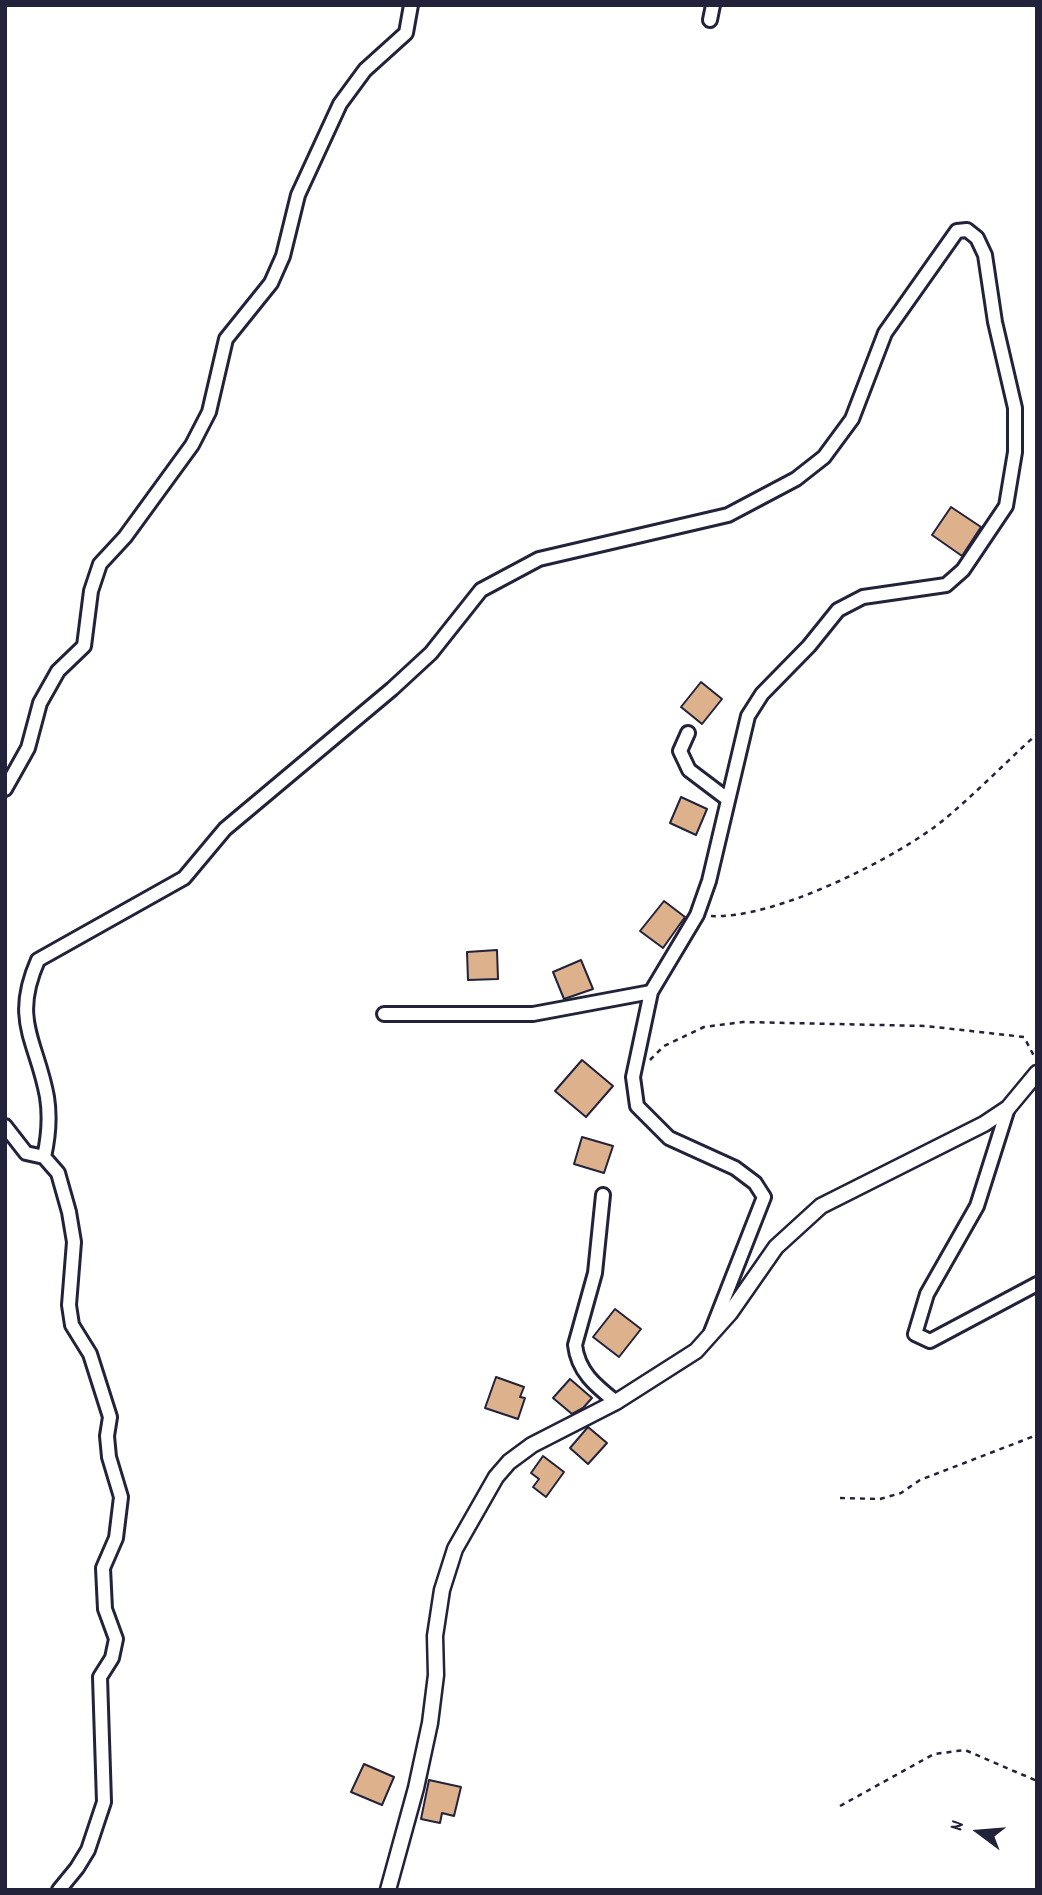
<!DOCTYPE html>
<style>
body{margin:0}
#map{position:relative;width:1042px;height:1895px;overflow:hidden;background:#fff;font-family:Dekko,sans-serif}
canvas{display:block}
.frame{position:absolute;inset:0;border:7px solid #22223b;pointer-events:none}
.north{position:absolute;left:944px;top:1797px;width:70px;height:70px;-webkit-text-stroke:5px #fff;paint-order:stroke;rotate:286deg;font-size:19px;font-weight:700;line-height:28px;text-align:center;color:#22223b}
.north::after{content:'';display:block;margin:auto;width:24px;height:32px;background:#22223b;clip-path:polygon(50% 0,100% 100%,50% 72%,0 100%)}
</style>
<div id="map">
<canvas width="1042" height="1895"></canvas>
<div class="frame"></div>
<div class="north">N</div>
</div>
<script>
const context = document.querySelector('canvas').getContext('2d');
context.lineJoin = 'round';
function paint(path, color) { context.fillStyle = color; context.fill(path, 'evenodd'); }
function strokePath(path, color, width, dash) { context.strokeStyle = color; context.lineWidth = width; context.lineCap = dash ? 'butt' : 'round'; context.setLineDash(dash || []); context.stroke(path); }
const building = new Path2D(`
 M951 507 981 527 962 556 932 535Z
 M701 682 722 699 702 724 681 707Z
 M681 797 707 809 696 835 670 823Z
 M664 901 685 917 663 948 640 931Z
 M497 950 498 979 468 980 467 952Z
 M581 960 593 989 564 999 553 972Z
 M582 1060 613 1086 586 1117 555 1091Z
 M582 1137 613 1146 604 1173 574 1164Z
 M615 1309 641 1329 619 1357 593 1337Z
 M496 1377 524 1387 520 1397 525 1398 518 1419 485 1408Z
 M570 1379 592 1398 583 1408 572 1414 553 1398Z
 M588 1427 607 1443 588 1464 570 1448Z
 M543 1456 564 1472 546 1497 533 1487 539 1479 531 1473Z
 M364 1764 394 1777 382 1805 351 1792Z
 M429 1780 461 1787 454 1816 442 1813 440 1823 421 1819Z`);
const path = new Path2D(`
 M711 916C773 920 898 858 946 818 977 792 1006 762 1037 734
 M650 1060 664 1046 704 1027 743 1022 926 1026 1024 1037 1035 1058
 M840 1498 880 1499 901 1493 920 1480 1037 1435
 M840 1806 934 1754 965 1750 1037 1781`);
const minor = new Path2D(`
 M710 20 713 5
 M688 733 680 751 689 770 726 798
 M5 789 28 748 40 703 58 671 84 646 91 591 100 564 125 537 192 445 209 412 226 339 271 283 283 256 298 195 340 104 365 70 406 33 411 5
 M384 1014H533L651 992
 M1008 1108 977 1206 927 1294 915 1334 930 1341 1037 1284
 M5 1126 26 1153 44 1157C48 1139 50 1116 47 1097 37 1041 11 1021 38 960L184 878 225 829 392 689 431 653 481 590 539 559 728 515 796 479 824 457 852 419 885 333 957 231 967 230 977 238 985 255 995 322 1015 408V452L1006 506 963 570 946 585 863 597 838 610 809 646 762 694 748 716 709 881 697 915 651 992 633 1077 637 1106 669 1138 735 1168 755 1183 764 1197 711 1332
 M44 1157 58 1173 69 1212 74 1242 69 1305 72 1325 90 1354 110 1417 107 1436 109 1457 121 1497 116 1538 103 1568 105 1609 116 1639 112 1658 100 1677 104 1802 88 1850 77 1868 59 1890
 M603 1195 595 1273 575 1345C578 1372 596 1386 616 1402`);
const tertiary = new Path2D(`
 M388 1890 416 1788 430 1723 436 1675 435 1636 442 1590 455 1549 496 1477 509 1462 532 1445 616 1402 696 1351 730 1313 776 1247 821 1206 984 1124 1008 1108 1037 1073`);
paint(building, '#dcb18c');
strokePath(building, '#22223b', 2);
strokePath(minor, '#22223b', 18);
strokePath(tertiary, '#22223b', 19);
strokePath(path, '#22223b', 2.5, [5, 5]);
strokePath(minor, '#fff', 12);
strokePath(tertiary, '#fff', 14);
</script>
